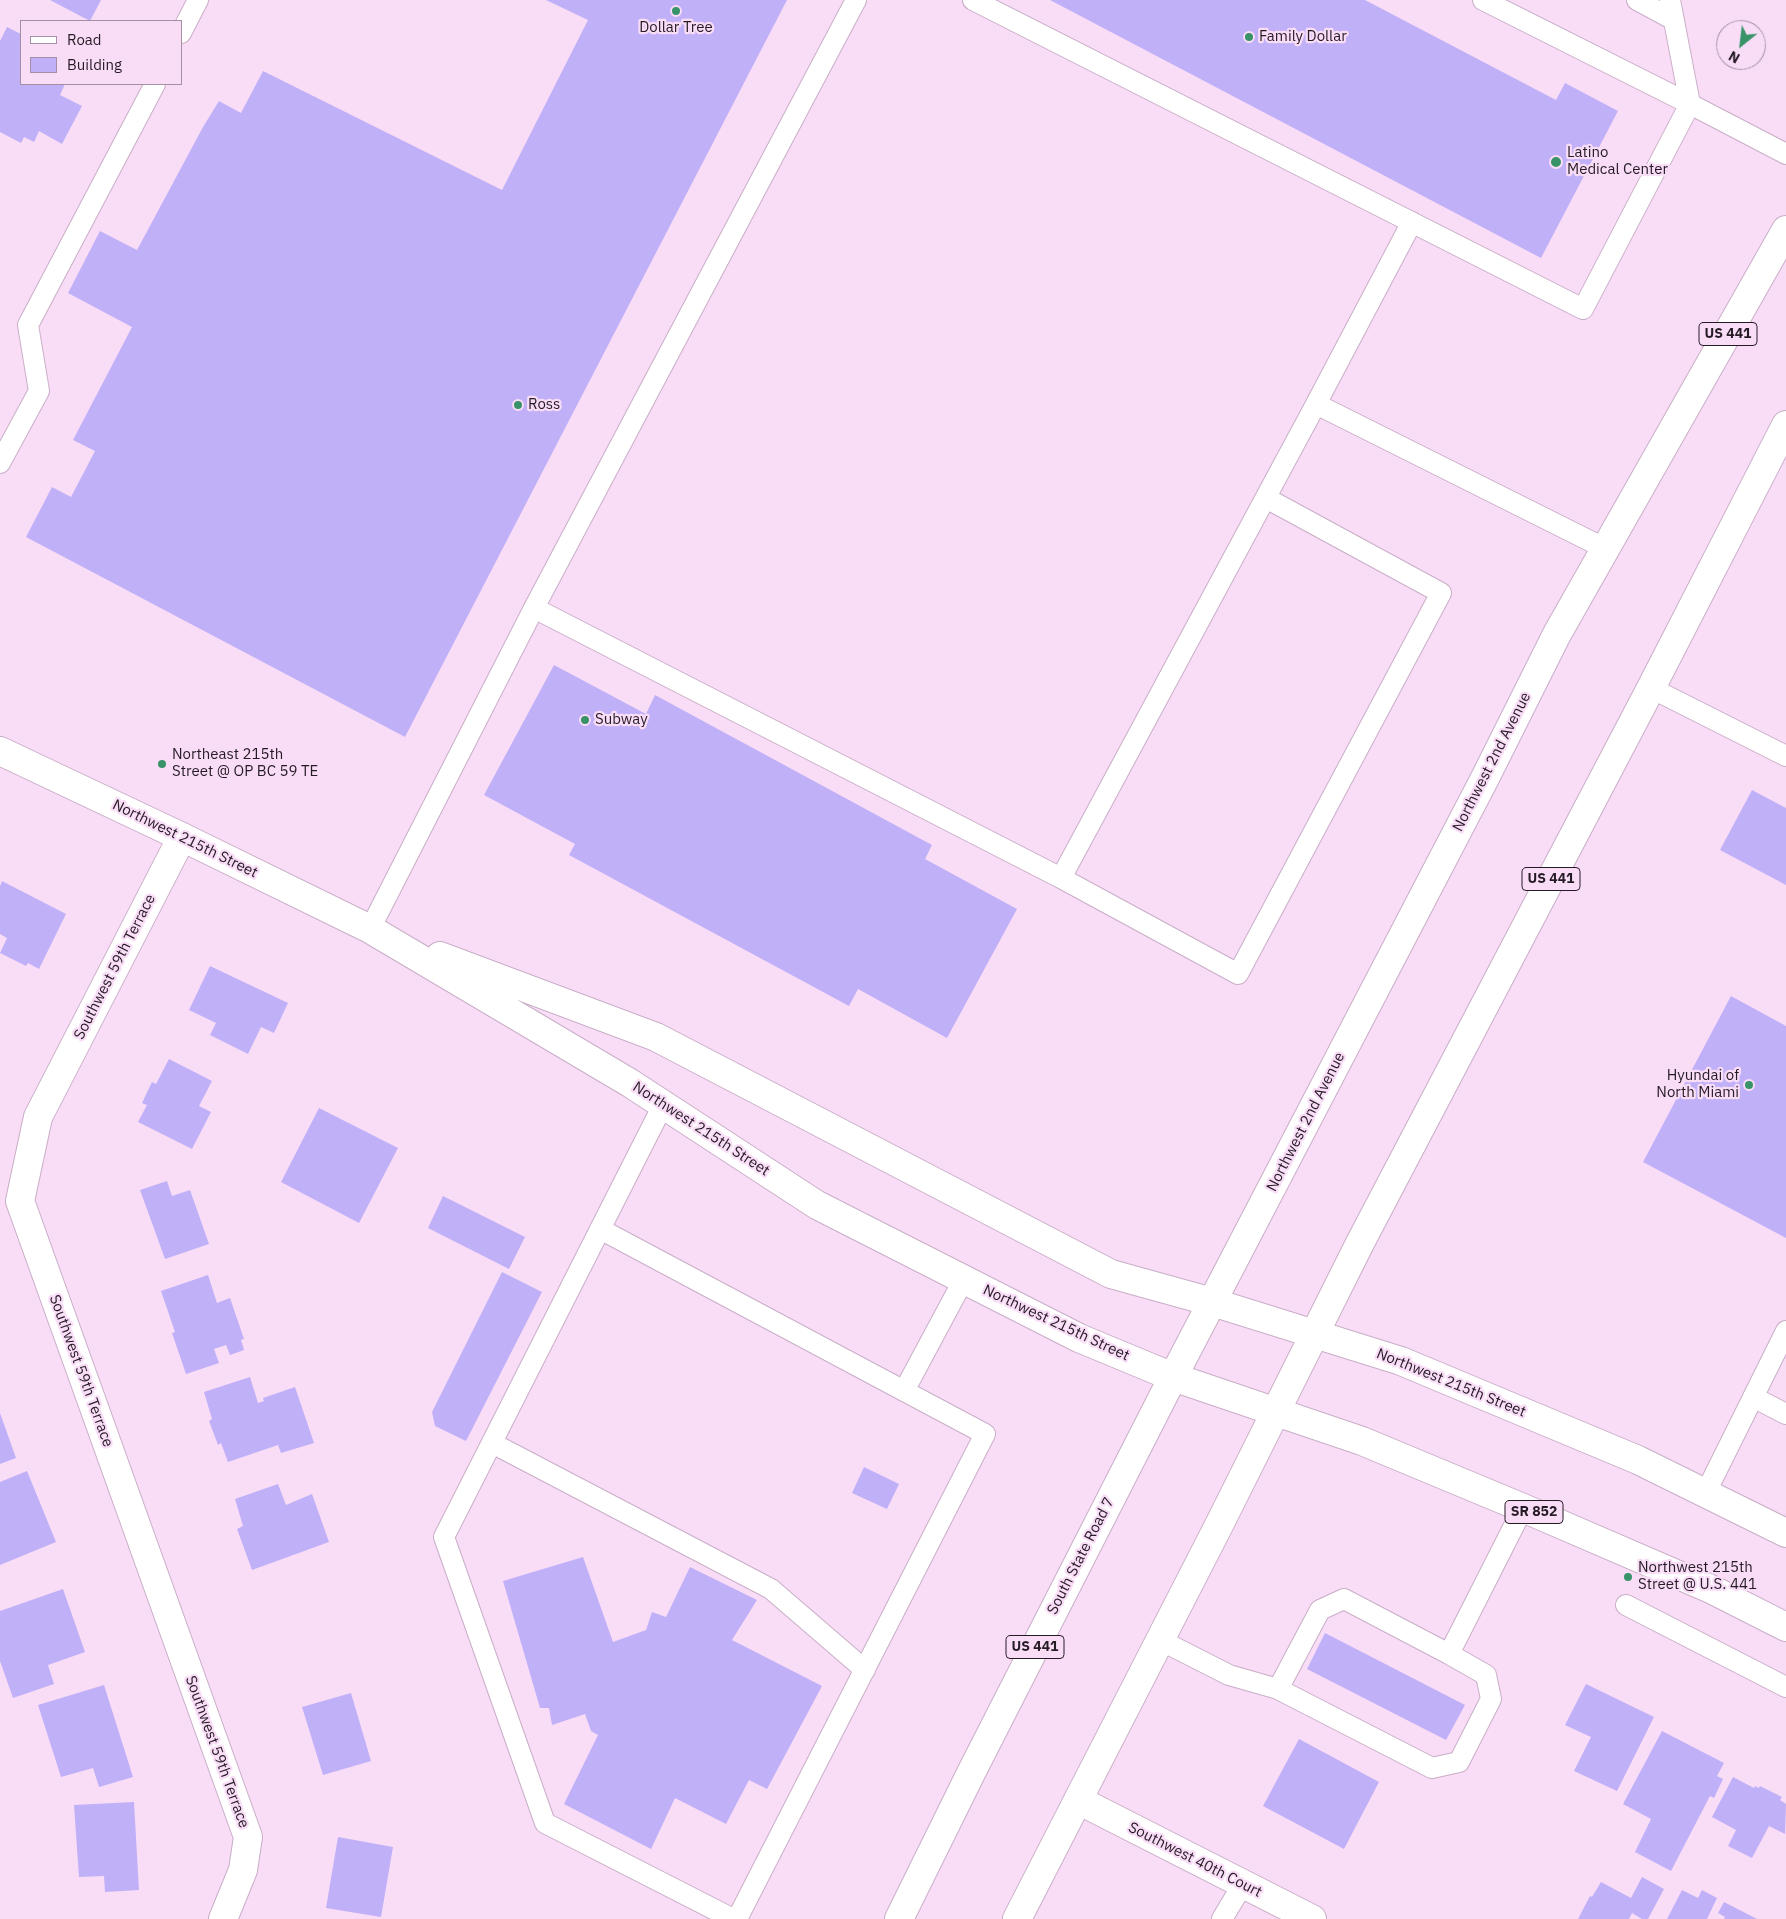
<!DOCTYPE html>
<style>
body{margin:0}
#map{position:relative;width:1786px;height:1919px;overflow:hidden;background:#f9ddf7;font-family:"IBM Plex Sans",sans-serif}
canvas{display:block}
.legend{position:absolute;left:20px;top:20px;width:162px;height:65px;box-sizing:border-box;background:#f9ddf7;border:1px solid #a48fa3;margin:0;padding:6px 9px;list-style:none;font-size:15px;color:#251b25}
.legend li{display:flex;align-items:center;gap:10px;height:25px}
.legend b{width:25px;border:1px solid #a48fa3}
.north{position:absolute;left:1716px;top:20px;width:50px;height:50px;box-sizing:border-box;background:#f9ddf7;border:1px solid #a48fa3;border-radius:50%;rotate:209deg;font-size:14px;font-weight:700;line-height:20px;text-align:center;color:#251b25}
.north::after{content:'';display:block;margin:auto;width:18px;height:22px;background:#399368;clip-path:polygon(50% 0,100% 100%,50% 72%,0 100%)}
</style>
<div id="map">
<canvas width="1786" height="1919"></canvas>
<ul class="legend">
<li><b style="height:6px;background:#fff"></b>Road</li>
<li><b style="height:14px;background:#c0b0f7"></b>Building</li>
</ul>
<div class="north">N</div>
</div>
<script>
const context = document.querySelector('canvas').getContext('2d');
context.lineJoin = 'round';
function paint(path, color) { context.fillStyle = color; context.fill(path, 'evenodd'); }
function strokePath(path, color, width, dash) { context.strokeStyle = color; context.lineWidth = width; context.lineCap = dash ? 'butt' : 'round'; context.setLineDash(dash || []); context.stroke(path); }
function drawText(font, color, halo, rows, align = 'center') {
  context.font = font + ' "IBM Plex Sans",sans-serif'; context.lineWidth = 4.5; context.setLineDash([]); context.textBaseline = 'middle'; context.strokeStyle = halo; context.fillStyle = color; for (const [text, x, y, turn = 0] of rows) {
    context.save(); context.translate(x, y); context.rotate((+turn || 0) * Math.PI / 180); context.textAlign = isNaN(turn) ? turn : align; if (halo) context.strokeText(text, 0, 0); context.fillText(text, 0, 0); context.restore();
  }
}
const building = new Path2D(`
 M50 0H101L90 21Z
 M546 0H787L405 737 26 537 52 487 71 497 95 451 73 440 132 327 68 293 100 231 137 250 203 127 219 101 241 113 263 71 502 190 588 20Z
 M1050 0H1365L1556 100 1565 83 1618 111 1541 258Z
 M7 27 21 34V84H65L60 95 82 106 62 144 39 131 34 142 24 137 21 143 0 132V41Z
 M554 665 646 714 655 695 932 845 925 859 1017 909 947 1038 858 989 849 1006 569 855 575 844 484 795Z
 M1752 790 1786 808V885L1720 850Z
 M2 881 66 914 39 969 28 963 26 966 0 953 7 938 0 934V886Z
 M210 966 288 1003 274 1033 261 1027 248 1054 210 1035 216 1023 189 1010Z
 M1731 996 1786 1026V1238L1643 1162Z
 M169 1059 212 1081 199 1106 211 1112 192 1149 138 1122 147 1105 142 1103 152 1082 156 1084Z
 M319 1108 398 1148 359 1223 281 1182Z
 M167 1181 172 1196 190 1190 209 1244 165 1259 140 1190Z
 M443 1196 525 1237 509 1269 428 1228Z
 M502 1272 542 1292 466 1441 435 1426 432 1412Z
 M208 1275 217 1303 230 1298 244 1339 241 1340 244 1350 230 1355 226 1345 214 1349 219 1363 186 1374 172 1333 175 1332 161 1291Z
 M250 1377 258 1403 264 1401 263 1398 295 1387 314 1443 281 1453 278 1445 228 1462 221 1443 218 1445 209 1421 212 1419 204 1392Z
 M0 1413 16 1458 0 1464Z
 M864 1467 899 1484 887 1509 852 1493Z
 M27 1471 56 1542 0 1565V1482Z
 M278 1484 286 1505 312 1494 329 1542 252 1570 237 1529 243 1526 235 1499Z
 M583 1557 613 1642 646 1630 652 1612 666 1617 690 1567 757 1600 732 1640 822 1686 767 1789 749 1780 726 1824 675 1798 651 1849 564 1804 598 1735 591 1731 585 1714 552 1725 549 1708H540L503 1581Z
 M63 1589 85 1652 48 1665 54 1684 13 1698 0 1661V1611Z
 M1325 1633 1465 1705 1446 1740 1307 1669Z
 M1586 1684 1654 1717 1617 1791 1574 1771 1591 1737 1565 1725Z
 M104 1685 133 1777 99 1787 93 1768 61 1777 38 1705Z
 M351 1693 371 1761 323 1775 302 1707Z
 M1662 1731 1724 1763 1717 1776 1723 1779 1714 1798 1710 1796 1671 1871 1635 1852 1651 1819 1623 1804Z
 M1299 1739 1379 1782 1344 1849 1263 1806Z
 M1733 1777 1754 1788 1755 1786 1759 1788 1760 1786 1782 1797 1780 1800 1786 1804 1785 1834 1769 1826 1752 1858 1728 1846 1736 1830 1712 1817Z
 M134 1802 139 1890 105 1892 104 1876 79 1877 74 1805Z
 M338 1837 393 1847 381 1917 326 1908Z
 M1642 1877 1664 1889 1648 1919H1642L1632 1913 1629 1919H1578L1590 1896 1592 1897 1601 1882 1631 1898Z
 M1682 1890 1698 1898 1702 1890 1717 1898 1707 1919H1667Z
 M1724 1902 1757 1919H1724L1725 1917 1718 1913Z`);
const service = new Path2D(`
 M973 0 1583 309 1690 104 1786 154
 M1483 0 1690 104
 M1637 0 1674 20
 M1670 0 1690 104
 M181 33 198 0
 M1316 404 1412 222
 M0 463 39 391 28 325 155 84
 M534 608 1061 878 1316 404 1606 549
 M1651 688 1786 756
 M1061 878 1238 974 1441 593 1266 498
 M370 929 534 608 856 0
 M663 1105 444 1537 545 1823 733 1919
 M600 1229 985 1434 737 1919
 M904 1391 964 1279
 M1753 1397 1786 1414
 M492 1443 771 1589 865 1670
 M1706 1492 1786 1331
 M1626 1605 1786 1687
 M1160 1640 1229 1675 1278 1689
 M1449 1654 1486 1675 1491 1699 1459 1762 1432 1768 1278 1689 1320 1610 1344 1599 1449 1654 1523 1508
 M1222 1919 1243 1884`);
const minor = new Path2D(`
 M182 837 38 1117 20 1201 248 1837 243 1870 223 1919
 M1078 1800 1312 1919`);
const tertiary = new Path2D(`
 M0 751 182 837 370 929 630 1083 817 1205 1079 1338 1173 1377
 M440 956 656 1037 1111 1274 1212 1302`);
const primary = new Path2D(`
 M1212 1302 1401 1361 1638 1460 1786 1533
 M1173 1377 1362 1441 1523 1508 1713 1590 1786 1627
 M899 1919 972 1771 1173 1377 1485 778 1557 634 1786 230
 M1017 1919 1218 1527 1360 1243 1651 688 1786 425`);
const markers = [
 [676,11,5,"#399368"],
 [1249,37,5,"#399368"],
 [1556,162,6,"#399368"],
 [518,405,5,"#399368"],
 [585,720,5,"#399368"],
 [162,764,5,"#399368"],
 [1749,1085,5,"#399368"],
 [1628,1577,5,"#399368"]
];
const shields = [
 [1728,334,58],
 [1551,879,58],
 [1534,1512,58],
 [1035,1647,58]
];
const shieldNames = [
 ["US 441",1728,334],
 ["US 441",1551,879],
 ["SR 852",1534,1512],
 ["US 441",1035,1647]
];
const poiNames = [
 ["Dollar Tree",676,28,"center"],
 ["Family Dollar",1259,37],
 ["Latino",1567,153],
 ["Medical Center",1567,170],
 ["Ross",528,405],
 ["Subway",595,720],
 ["Northeast 215th",172,755],
 ["Street @ OP BC 59 TE",172,772],
 ["Hyundai of",1739,1076,"right"],
 ["North Miami",1739,1093,"right"],
 ["Northwest 215th",1638,1568],
 ["Street @ U.S. 441",1638,1585]
];
const streetNames = [
 ["Northwest 2nd Avenue",1492,762,-63],
 ["Northwest 215th Street",185,839,26],
 ["Southwest 59th Terrace",115,967,-63],
 ["Northwest 2nd Avenue",1306,1122,-63],
 ["Northwest 215th Street",701,1129,33],
 ["Northwest 215th Street",1056,1323,25],
 ["Southwest 59th Terrace",81,1371,70],
 ["Northwest 215th Street",1451,1383,22],
 ["South State Road 7",1081,1556,-63],
 ["Southwest 59th Terrace",217,1752,70],
 ["Southwest 40th Court",1195,1860,27]
];
paint(building, '#c0b0f7');
strokePath(service, '#c9aec7', 22);
strokePath(minor, '#c9aec7', 30);
strokePath(tertiary, '#c9aec7', 30);
strokePath(primary, '#c9aec7', 30);
strokePath(service, '#fff', 20);
strokePath(minor, '#fff', 28);
strokePath(tertiary, '#fff', 28);
strokePath(primary, '#fff', 28);
for (const [x, y, r, color] of markers) { const dot = new Path2D(); dot.arc(x, y, r, 0, 2 * Math.PI); context.fillStyle = color; context.fill(dot); strokePath(dot, '#f9ddf7', 2); }
for (const [x, y, w] of shields) { const box = new Path2D(); box.roundRect(x - w / 2, y - 11.5, w, 23, 4); context.fillStyle = '#f9ddf7'; context.fill(box); strokePath(box, '#251b25', 1); }
drawText('bold 14px', '#251b25', null, shieldNames);
drawText('15px', '#251b25', '#f9ddf7', poiNames, 'left');
drawText('15px', '#251b25', '#f9ddf7', streetNames);
</script>
